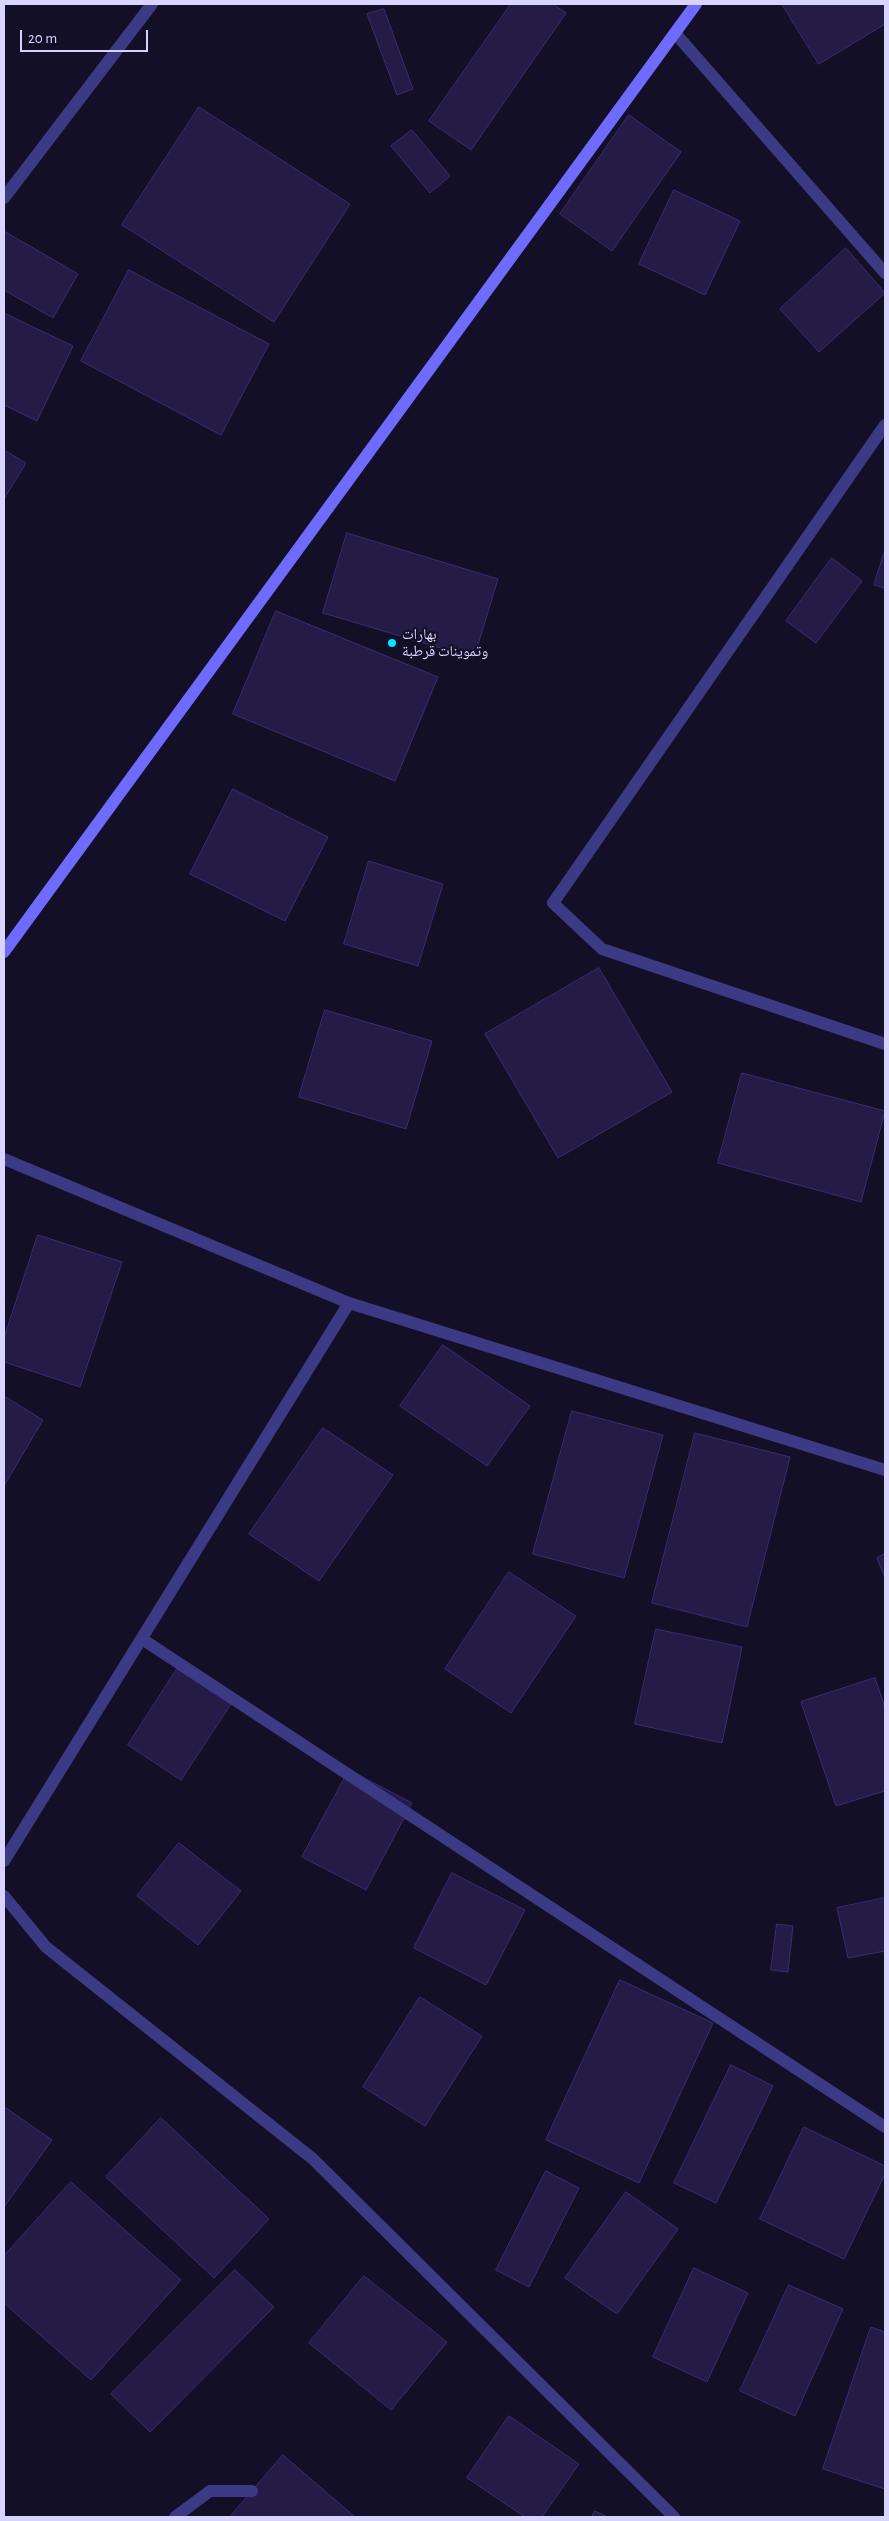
<!DOCTYPE html>
<meta charset="utf-8">
<style>
body{margin:0}
#map{position:relative;width:889px;height:2521px;overflow:hidden;background:#130f26;font-family:"Alegreya Sans",sans-serif}
canvas{display:block}
.frame{position:absolute;inset:0;border:5px solid #d9d4ff;pointer-events:none}
.scale{position:absolute;left:20px;top:30px;width:128px;height:22px;box-sizing:border-box;border:2px solid #d9d4ff;border-top:0;padding-left:6px;font-size:15px;line-height:18px;white-space:nowrap;color:#d9d4ff;-webkit-text-stroke:4px #130f26;paint-order:stroke}
</style>
<div id="map">
<canvas width="889" height="2521"></canvas>
<div class="frame"></div>
<div class="scale">20 m</div>
</div>
<script>
const context = document.querySelector('canvas').getContext('2d');
context.lineJoin = 'round';
function paint(path, color) { context.fillStyle = color; context.fill(path, 'evenodd'); }
function strokePath(path, color, width, dash) { context.strokeStyle = color; context.lineWidth = width; context.lineCap = dash ? 'butt' : 'round'; context.setLineDash(dash || []); context.stroke(path); }
function drawText(font, color, halo, rows, align = 'center') {
  context.font = font + ' "Alegreya Sans","Noto Naskh Arabic",sans-serif'; context.lineWidth = 4; context.setLineDash([]); context.textBaseline = 'middle'; context.strokeStyle = halo; context.fillStyle = color; for (const [text, x, y, turn = 0] of rows) {
    context.save(); context.translate(x, y); context.rotate((+turn || 0) * Math.PI / 180); context.textAlign = isNaN(turn) ? turn : align; if (halo) context.strokeText(text, 0, 0); context.fillText(text, 0, 0); context.restore();
  }
}
const building = new Path2D(`
 M511 4H553L566 13 471 150 429 121Z
 M782 4H885V24L819 64Z
 M384 9 413 89 397 95 367 14Z
 M199 107 350 204 274 322 122 225Z
 M629 115 681 152 612 251 560 214Z
 M412 130 450 176 430 193 391 146Z
 M674 190 740 221 705 295 639 264Z
 M4 231 78 274 53 318 4 290Z
 M846 248 885 293 819 352 780 309Z
 M129 270 269 344 221 435 81 361Z
 M4 313 73 346 37 421 4 405Z
 M4 450 26 463 4 499Z
 M347 533 498 579 474 658 323 613Z
 M885 550V588L874 585Z
 M832 558 862 581 816 643 786 621Z
 M276 611 438 677 395 781 233 714Z
 M233 789 328 837 285 921 190 874Z
 M369 861 443 884 418 966 344 944Z
 M599 968 672 1092 558 1158 485 1034Z
 M325 1010 432 1041 406 1129 299 1097Z
 M742 1073 885 1111 861 1202 718 1163Z
 M38 1235 122 1262 80 1387 4 1362V1338Z
 M443 1345 530 1406 487 1466 400 1406Z
 M4 1396 43 1420 4 1486Z
 M572 1411 663 1435 624 1578 533 1554Z
 M323 1428 393 1475 319 1581 249 1534Z
 M695 1433 790 1457 747 1627 652 1603Z
 M885 1554V1578L877 1558Z
 M509 1572 576 1616 511 1713 445 1669Z
 M656 1629 742 1647 722 1743 635 1724Z
 M177 1669 231 1704 181 1780 128 1745Z
 M875 1678 885 1708V1791L836 1806 801 1702Z
 M349 1770 412 1803 366 1890 302 1857Z
 M179 1843 241 1891 198 1945 137 1896Z
 M452 1873 525 1910 486 1985 414 1948Z
 M885 1898V1951L848 1958 837 1908Z
 M777 1924 793 1926 788 1972 771 1970Z
 M620 1980 713 2023 639 2183 546 2140Z
 M420 1997 482 2036 425 2126 363 2087Z
 M731 2065 773 2086 716 2203 674 2183Z
 M6 2108 52 2140 4 2207V2111Z
 M161 2118 269 2219 214 2278 106 2177Z
 M804 2127 885 2166V2174L844 2259 760 2219Z
 M546 2171 579 2188 529 2287 496 2270Z
 M71 2182 181 2280 91 2380 4 2303V2256Z
 M626 2192 678 2229 617 2314 565 2278Z
 M694 2268 748 2293 707 2382 653 2357Z
 M235 2270 274 2307 150 2432 111 2394Z
 M364 2276 447 2342 391 2410 309 2343Z
 M789 2285 843 2309 795 2416 740 2391Z
 M871 2327 885 2332V2489L823 2469Z
 M509 2416 579 2464 542 2517H525L467 2478Z
 M283 2455 355 2517H230Z
 M595 2511 608 2517H592Z`);
const lane = new Path2D(`
 M175 2517 210 2491H252`);
const street = new Path2D(`
 M675 33 885 273
 M4 198 152 4
 M885 425 553 903 602 949 885 1044
 M4 1159 349 1303 885 1470
 M142 1639 885 2127
 M4 1861 349 1303
 M4 1896 46 1947 313 2159 674 2517`);
const secondary = new Path2D(`
 M4 952 696 4`);
const markers = [
 [392,643,5,"#00e5ff"]
];
const poiNames = [
 ["بهارات",402,634],
 ["وتموينات قرطبة",402,651]
];
paint(building, '#241b47');
strokePath(building, '#3b2d73', 1);
strokePath(lane, '#3d3a85', 12);
strokePath(street, '#3d3a85', 12);
strokePath(secondary, '#6f6bff', 12);
for (const [x, y, r, color] of markers) { const dot = new Path2D(); dot.arc(x, y, r, 0, 2 * Math.PI); context.fillStyle = color; context.fill(dot); strokePath(dot, '#130f26', 2); }
drawText('15px', '#d9d4ff', '#130f26', poiNames, 'left');
</script>
